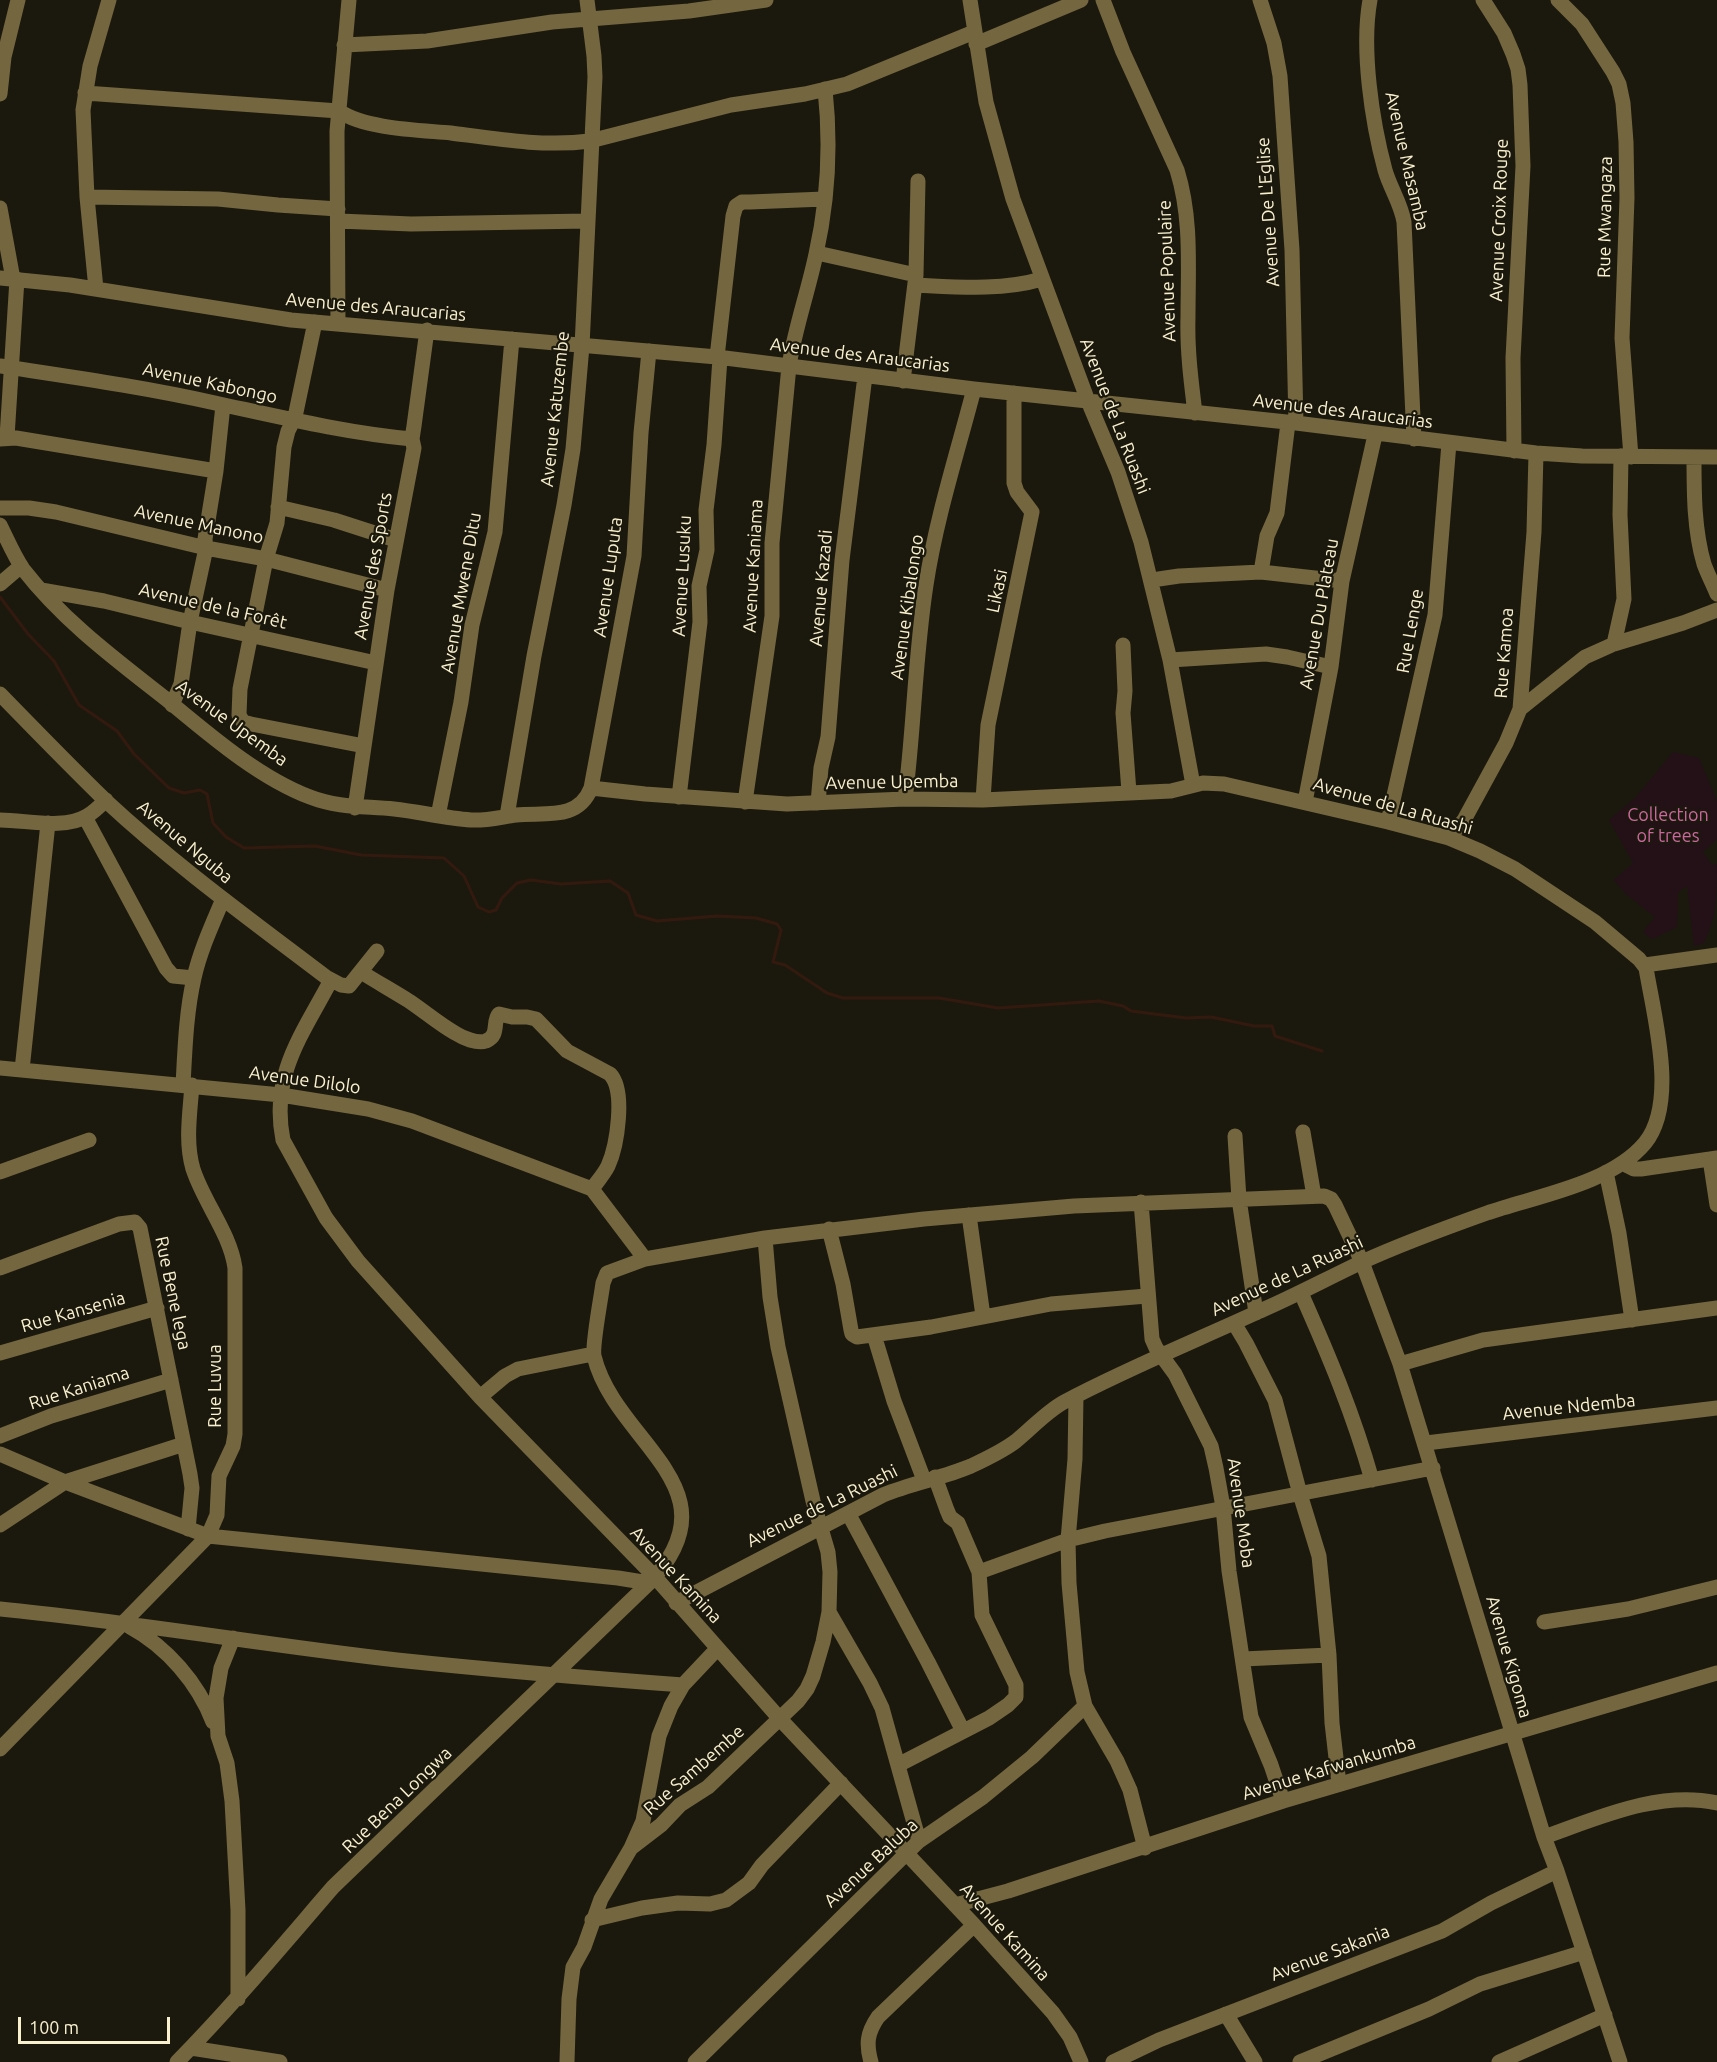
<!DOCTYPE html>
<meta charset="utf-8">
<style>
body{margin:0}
#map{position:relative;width:1717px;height:2062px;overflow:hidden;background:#1b190e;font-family:Ubuntu,sans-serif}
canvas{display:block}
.scale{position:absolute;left:18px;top:2017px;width:152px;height:27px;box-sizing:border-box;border:3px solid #f9f0ce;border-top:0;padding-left:8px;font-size:18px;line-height:21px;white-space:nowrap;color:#f9f0ce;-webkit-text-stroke:4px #1b190e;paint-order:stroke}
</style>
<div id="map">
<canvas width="1717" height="2062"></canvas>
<div class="scale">100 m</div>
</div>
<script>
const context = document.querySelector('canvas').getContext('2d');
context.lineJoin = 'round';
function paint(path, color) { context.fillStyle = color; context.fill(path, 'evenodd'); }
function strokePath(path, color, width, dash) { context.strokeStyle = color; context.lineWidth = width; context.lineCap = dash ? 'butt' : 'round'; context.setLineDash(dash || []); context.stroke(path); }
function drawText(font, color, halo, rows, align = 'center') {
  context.font = font + ' Ubuntu,sans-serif'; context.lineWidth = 4.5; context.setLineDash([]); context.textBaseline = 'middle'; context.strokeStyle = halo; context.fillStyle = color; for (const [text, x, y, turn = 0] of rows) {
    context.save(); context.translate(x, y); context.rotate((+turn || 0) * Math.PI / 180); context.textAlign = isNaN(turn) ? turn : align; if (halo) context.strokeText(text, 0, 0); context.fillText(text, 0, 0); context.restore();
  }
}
const green = new Path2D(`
 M1673 752 1699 758 1717 801V839L1703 852 1712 865 1717 864C1717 895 1717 916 1704 943L1694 946 1687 886 1678 892 1677 927 1652 939 1643 932 1655 917 1627 895 1614 880 1633 863 1609 820 1635 798Z`);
const stream = new Path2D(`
 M0 597 28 634 54 661 79 705 117 731 134 754 169 788 184 793 200 790 207 794 213 823 226 837 244 848 315 846 361 855 444 858 464 876 478 907 489 912 496 910 502 898 517 883 531 880 561 884 610 881 628 893 636 915 657 921 717 916 756 918 777 924 781 930 773 962 785 965 827 993 843 998H939L998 1008 1099 1001 1123 1006 1131 1011 1186 1018 1211 1017 1254 1026H1272L1275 1036 1322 1051`);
const minor = new Path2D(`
 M970 0 986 102 1013 199 1088 401 1118 472 1141 542 1170 660 1193 785
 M1103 0 1123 52 1177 170C1192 218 1188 268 1188 317 1187 349 1191 381 1195 413
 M1260 0 1274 43 1280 76 1292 250 1296 423
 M1370 0C1361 49 1372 122 1385 170 1390 188 1401 203 1404 222L1414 439
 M1483 0 1504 33 1513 54 1518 69 1520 85 1523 166 1513 358 1514 451
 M1558 0 1582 24 1613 72 1619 84 1623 103 1626 142 1627 198 1622 338 1631 457
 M976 44 1081 0
 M344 45 427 41 552 22 689 11 766 0
 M85 93 339 111C365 129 419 130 451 133 497 139 544 147 590 141L731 105 805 94 847 84 974 32
 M0 94 4 57 18 0
 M87 197 218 199 278 205 338 209
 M0 208 13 279
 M339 221 411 224 587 221
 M817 253 916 275
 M0 278 70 285 291 320 717 357 974 389 1296 423 1536 453 1582 456 1717 457
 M915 285C957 287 1001 291 1042 279
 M96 289 87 197 83 110 90 66 109 0
 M315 322 295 417 288 431 284 447 277 523 266 559 240 689 239 715 243 722 251 724 364 746
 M338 324 337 131 349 0
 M717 357 733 216 736 206 742 202H750L824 199
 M0 366C72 377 144 387 215 403 280 417 346 433 412 439
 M903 381 916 275 918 181
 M7 437 17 279
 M0 439 16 438 216 471
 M1694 457C1694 493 1694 530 1704 564 1708 575 1713 584 1717 594
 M278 507 334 520 396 540
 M0 508H29L56 512 206 548 266 559 387 590
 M0 525C7 539 14 556 23 569 64 622 119 662 171 703 212 737 260 778 310 797 338 808 365 806 394 809 420 812 445 818 471 820 486 821 501 817 516 815 545 812 578 821 591 788L634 556 641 433 649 351
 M1261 572 1267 536 1277 513 1288 423
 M1152 580 1179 576 1261 572 1342 581
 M0 584 21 566
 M41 590 104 601 190 622 376 663
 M1614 644 1624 599 1620 515 1621 456
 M1123 645 1125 691 1123 713 1129 792
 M1170 660 1266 654 1287 657 1331 667
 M0 694C35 730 70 766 106 801 175 865 251 920 326 977L341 985 349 986 377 951
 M172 705 181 684 190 622 206 548 205 539 216 471 223 405
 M1520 709 1585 657 1614 644 1683 623 1717 610
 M591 788 645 794 787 804 905 799 983 800 1171 791 1203 783 1224 784 1388 822 1449 838 1480 851 1515 869 1595 922 1639 959 1646 968C1654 1017 1678 1102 1645 1143 1611 1184 1536 1196 1487 1213 1445 1228 1403 1243 1362 1262 1328 1278 1295 1296 1260 1311 1195 1341 1128 1368 1064 1402 1046 1412 1032 1428 1016 1441 1003 1451 986 1459 971 1466 943 1478 912 1483 883 1495L676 1603
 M679 797 700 622 699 586 707 550 706 510 714 445 720 358
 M905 799C914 728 915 656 926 585 936 519 957 454 974 389
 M983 800 988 725 1032 512 1017 492 1014 483V393
 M745 802 772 616V543L789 366C795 328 808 292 816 254 828 200 831 144 825 89
 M1305 802 1331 667 1342 581 1375 435
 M818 803 821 768 828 737 842 560 865 376
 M355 808 387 590 414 448 412 439 414 426 427 330
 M438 816 461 702 472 625 495 532 512 339
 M507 816 534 656 564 505 573 449 582 346 595 77 594 56 587 0
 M85 817 166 968 173 976 194 978
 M0 820C27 820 63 830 87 816 94 812 100 806 106 800
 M1388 822 1435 615 1449 443
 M1449 838 1464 820 1506 743 1520 709 1534 532 1536 453
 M1645 965 1717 955
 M361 972C377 982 393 991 409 1001 424 1011 439 1024 455 1033 463 1038 477 1044 486 1041 500 1035 492 1022 499 1014L512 1017H527L536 1019 567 1051 610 1074C626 1091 617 1146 608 1166 604 1174 597 1182 592 1189
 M331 980C302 1035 270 1075 283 1140L326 1218 358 1261 480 1397 655 1577 780 1719 974 1925 1053 2013 1070 2037 1081 2062
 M0 1068 281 1095 368 1109 412 1121 592 1189
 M22 1070 48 823
 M183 1085C185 1049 186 1013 194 978 200 951 212 925 223 899
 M1303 1132 1314 1196
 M1235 1136 1239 1199 1256 1313
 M1710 1159 1717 1205
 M1624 1164 1634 1169H1641L1717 1158
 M0 1172 89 1140
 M1606 1172 1619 1233 1632 1320
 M592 1189 645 1259
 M1141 1202 1152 1339 1156 1348 1175 1374 1211 1446 1216 1468 1223 1507 1229 1571 1251 1717 1271 1765 1283 1801
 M969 1215 983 1316
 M829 1229 843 1284 851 1330 852 1334 857 1337 931 1327 1051 1304 1147 1296
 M0 1268 119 1224 135 1222 140 1228 190 1474 192 1488 188 1529
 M1301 1293C1329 1356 1353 1413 1372 1480
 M1234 1323 1246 1343 1275 1400 1300 1494 1319 1556 1329 1655
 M874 1335 894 1401 924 1480
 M0 1353 157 1308
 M1400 1364 1483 1340 1717 1308
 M480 1397 505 1376 518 1369 593 1354
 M1076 1397 1075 1459 1068 1540 1069 1583 1077 1672 1085 1706 1117 1761 1130 1790 1145 1848
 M0 1436 51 1416 171 1380
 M1426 1443 1717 1408
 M0 1454 65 1482 208 1536 618 1578 649 1583
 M848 1513 928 1662 963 1731
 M0 1525 65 1482 184 1444
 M979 1572 1068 1540 1105 1531 1433 1468
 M0 1609C133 1622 264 1645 397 1660 492 1670 587 1678 683 1685L717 1649
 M829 1612 870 1683 882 1708 919 1841
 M1544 1622 1628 1609 1717 1587
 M130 1627C167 1647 198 1683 213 1722
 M233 1638 221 1668 216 1698 218 1736 227 1763 232 1801 238 1910V1999
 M1243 1659 1329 1655 1332 1723 1339 1784
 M0 1749 208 1536 217 1515 219 1476 233 1446 235 1434V1268C230 1233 204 1203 193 1169 185 1142 190 1113 192 1085
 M898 1765 989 1718 1008 1705 1016 1697V1685L982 1615 979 1572 958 1523 950 1517 947 1510 935 1477
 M1544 1837C1598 1818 1659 1790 1717 1803
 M631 1848 661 1825 680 1805 708 1787 798 1701 807 1689 813 1676 823 1642 829 1612 830 1572 828 1552 813 1501 778 1347 770 1297 765 1238
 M955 1905 1008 1891 1283 1801 1717 1673
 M592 1920 642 1908 678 1903 710 1904 726 1900 749 1883 762 1865 841 1783
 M1226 2014 1255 2062
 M191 2048 280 2062
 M177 2062C232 2006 282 1946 333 1887L649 1583C740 1488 615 1443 594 1356 592 1345 601 1298 603 1283L607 1273 645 1259 765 1238 924 1219 1074 1206 1324 1196 1331 1199 1335 1205 1362 1262 1400 1364 1544 1837 1557 1871 1620 2062
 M567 2062 569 1999 573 1967 584 1947 601 1899 631 1848 643 1821 659 1736 671 1706 683 1685
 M695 2062 919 1841 983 1797 1032 1757 1085 1706
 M871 2062C866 2044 867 2033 878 2017L974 1925
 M1113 2062 1159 2040 1442 1931 1491 1903 1557 1871
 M1300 2062 1429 2009 1480 1984 1584 1952
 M1499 2062 1605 2015`);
const streetNames = [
 ["Avenue Masamba",1407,161,77],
 ["Avenue De L'Eglise",1268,212,-94],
 ["Rue Mwangaza",1605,217,-89],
 ["Avenue Croix Rouge",1499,220,-88],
 ["Avenue Populaire",1167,271,-92],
 ["Avenue des Araucarias",376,307,5],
 ["Avenue des Araucarias",860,355,7],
 ["Avenue Kabongo",210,383,12],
 ["Avenue Katuzembe",555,409,-84],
 ["Avenue des Araucarias",1343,411,7],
 ["Avenue de La Ruashi",1115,416,69],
 ["Avenue Manono",199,524,12],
 ["Avenue des Sports",373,566,-80],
 ["Avenue Kaniama",753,566,-87],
 ["Avenue Lusuku",682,576,-87],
 ["Avenue Luputa",608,577,-82],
 ["Avenue Kazadi",821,588,-85],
 ["Likasi",997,591,-78],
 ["Avenue Mwene Ditu",461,593,-80],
 ["Avenue de la Forêt",213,606,13],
 ["Avenue Kibalongo",907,607,-82],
 ["Avenue Du Plateau",1319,614,-80],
 ["Rue Lenge",1410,631,-80],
 ["Rue Kamoa",1504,653,-86],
 ["Avenue Upemba",232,723,36],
 ["Avenue Upemba",892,782,-1],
 ["Avenue de La Ruashi",1393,806,16],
 ["Avenue Nguba",185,842,40],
 ["Avenue Dilolo",305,1080,8],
 ["Avenue de La Ruashi",1287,1276,-25],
 ["Rue Bene lega",173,1293,78],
 ["Rue Kansenia",73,1312,-16],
 ["Rue Luvua",215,1386,-90],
 ["Rue Kaniama",79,1388,-18],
 ["Avenue Ndemba",1569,1407,-6],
 ["Avenue de La Ruashi",822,1506,-26],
 ["Avenue Moba",1241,1513,82],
 ["Avenue Kamina",676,1575,47],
 ["Avenue Kigoma",1509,1657,74],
 ["Avenue Kafwankumba",1329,1768,-17],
 ["Rue Sambembe",694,1770,-41],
 ["Rue Bena Longwa",397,1800,-44],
 ["Avenue Baluba",871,1863,-43],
 ["Avenue Kamina",1005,1932,48],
 ["Avenue Sakania",1330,1953,-21]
];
const parkNames = [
 ["Collection",1668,815],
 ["of trees",1668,836]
];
paint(green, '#241118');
strokePath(stream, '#341a0e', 3);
strokePath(minor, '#74663e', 15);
drawText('18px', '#f9f0ce', '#1b190e', streetNames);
drawText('18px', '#ce659f', '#1b190e', parkNames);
</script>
